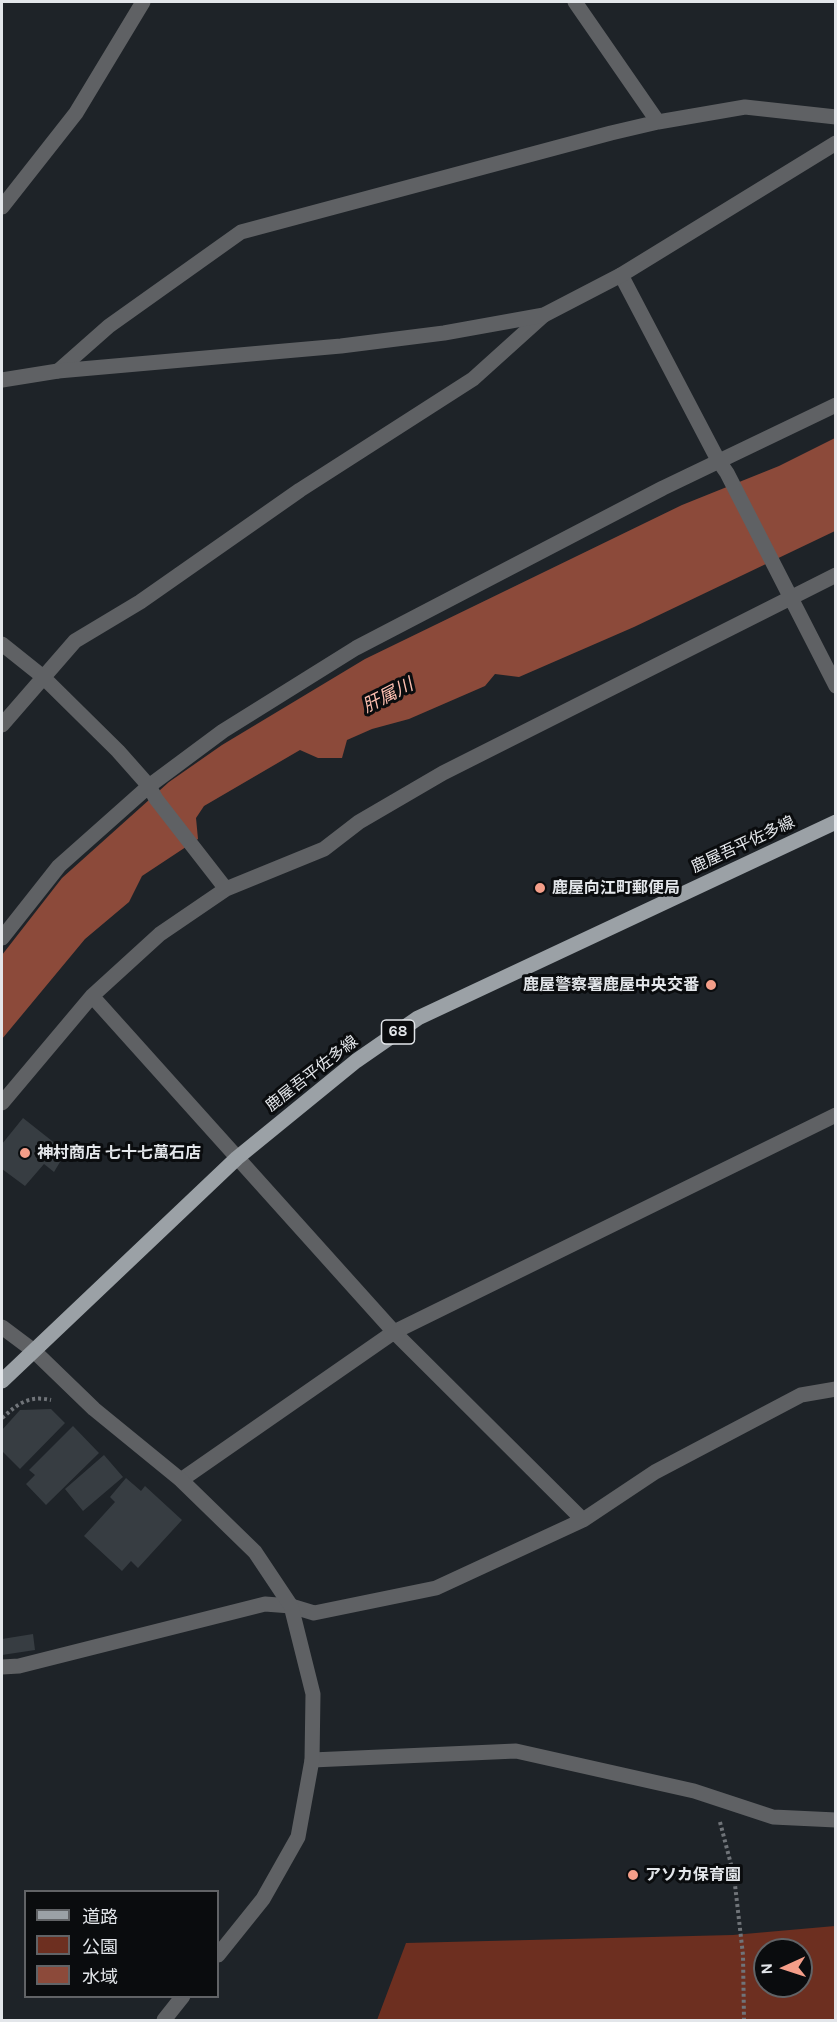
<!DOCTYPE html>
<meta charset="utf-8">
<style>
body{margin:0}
#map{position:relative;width:837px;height:2022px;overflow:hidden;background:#1e2328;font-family:Karla,"Noto Sans JP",sans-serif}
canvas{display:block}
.frame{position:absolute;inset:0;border:3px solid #e3e6ea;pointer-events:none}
.legend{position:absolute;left:24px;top:1890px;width:195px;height:108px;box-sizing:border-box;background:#0a0c0e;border:2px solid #616366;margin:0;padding:8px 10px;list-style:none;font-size:18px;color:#e3e6ea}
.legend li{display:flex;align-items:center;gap:12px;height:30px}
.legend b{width:30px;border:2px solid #616366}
.north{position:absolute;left:753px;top:1938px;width:60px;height:60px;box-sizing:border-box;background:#0a0c0e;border:2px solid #616366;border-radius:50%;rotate:267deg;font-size:16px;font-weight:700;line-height:24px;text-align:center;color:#e3e6ea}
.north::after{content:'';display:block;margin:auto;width:21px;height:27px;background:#f49e89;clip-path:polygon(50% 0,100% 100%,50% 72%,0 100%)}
</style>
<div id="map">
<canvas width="837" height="2022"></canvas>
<div class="frame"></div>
<ul class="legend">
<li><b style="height:8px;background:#9ba1a6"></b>道路</li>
<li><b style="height:16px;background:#6d2f20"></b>公園</li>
<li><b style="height:16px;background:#8c4a3a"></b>水域</li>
</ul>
<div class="north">N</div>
</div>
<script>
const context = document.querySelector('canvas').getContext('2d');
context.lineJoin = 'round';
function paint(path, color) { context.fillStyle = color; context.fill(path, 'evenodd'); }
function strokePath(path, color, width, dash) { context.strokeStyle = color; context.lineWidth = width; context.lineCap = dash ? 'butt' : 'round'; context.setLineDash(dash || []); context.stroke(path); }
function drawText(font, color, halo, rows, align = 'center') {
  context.font = font + ' Karla,"Noto Sans JP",sans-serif'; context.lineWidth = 6; context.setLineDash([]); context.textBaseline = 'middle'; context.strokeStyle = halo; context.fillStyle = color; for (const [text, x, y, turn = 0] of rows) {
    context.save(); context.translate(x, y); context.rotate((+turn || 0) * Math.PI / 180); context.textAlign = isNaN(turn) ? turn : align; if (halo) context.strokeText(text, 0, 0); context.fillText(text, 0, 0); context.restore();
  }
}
const green = new Path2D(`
 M835 1926V2020H377L406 1943 733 1935ZM765 1950H801V1986H765Z`);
const water = new Path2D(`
 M835 438V531L634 627 519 677 495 674 485 686 409 719 372 729 347 740 342 758H318L300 750 204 806 196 818 198 839 142 876 129 902 85 939 2 1039V955L62 878 169 782 222 745 365 659 682 505 779 466Z`);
const building = new Path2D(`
 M23 1118 66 1152 54 1172 44 1164 25 1186 2 1169V1144Z
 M51 1409 65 1423 20 1469 2 1451V1430L20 1410Z
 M73 1426 99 1453 46 1505 26 1484 35 1475 29 1470Z
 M104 1455 123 1477 83 1511 65 1489Z
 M126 1478 141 1491 145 1486 182 1520 138 1568 131 1561 122 1571 84 1536 115 1502 110 1497Z
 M33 1634 35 1650 2 1655V1639Z`);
const path = new Path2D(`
 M2 1418C18 1404 28 1395 51 1400
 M720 1822 734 1876 743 1955 744 2020`);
const minor = new Path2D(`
 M575 2 658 122
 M2 207 76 113 143 2
 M621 275 718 460 727 473 836 686
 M58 371 109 326 241 232 611 133 658 122 745 107 836 117
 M2 644 42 676 118 751 149 786 156 799 226 889
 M2 725 75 641 140 602 300 490 473 379 544 315
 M2 938 59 866 149 786 223 731 356 648 663 488 836 405
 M92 996 394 1332 583 1520
 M2 1103 92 996 160 934 226 889 324 849 359 822 443 773 836 575
 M181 1480 394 1332 836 1115
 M2 1667 19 1666 265 1604 291 1606 314 1613 436 1588 583 1520 655 1472 801 1395 836 1389
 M312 1760 516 1751 694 1791 773 1817 836 1820`);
const tertiary = new Path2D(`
 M2 380 58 371 341 346 444 333 544 315 621 275 836 143
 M2 1327 34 1351 94 1409 181 1480 255 1552 291 1606 313 1694 312 1760 298 1837 263 1899 218 1955
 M164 2020 183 1996`);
const primary = new Path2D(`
 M2 1381 237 1158 356 1061 418 1018 836 822`);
const markers = [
 [540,888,6,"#f49e89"],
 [711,985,6,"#f49e89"],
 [25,1153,6,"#f49e89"],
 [633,1875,6,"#f49e89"]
];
const shields = [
 [398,1032,33]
];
const shieldNames = [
 ["68",398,1032]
];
const streetNames = [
 ["鹿屋吾平佐多線",743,845,-25],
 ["鹿屋吾平佐多線",312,1074,-38]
];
const poiNames = [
 ["鹿屋向江町郵便局",552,888],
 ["鹿屋警察署鹿屋中央交番",699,985,"right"],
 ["神村商店 七十七萬石店",37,1153],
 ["アソカ保育園",645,1875]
];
const waterNames = [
 ["肝属川",388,696,-27]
];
paint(green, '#6d2f20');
paint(water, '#8c4a3a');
paint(building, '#373d42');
strokePath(path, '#707479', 4, [3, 3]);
strokePath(minor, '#5f6164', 15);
strokePath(tertiary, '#5f6164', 15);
strokePath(primary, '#9ba1a6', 15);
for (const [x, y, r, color] of markers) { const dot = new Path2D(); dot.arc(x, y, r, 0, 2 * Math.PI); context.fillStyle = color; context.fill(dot); strokePath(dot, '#0a0c0e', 2); }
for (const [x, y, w] of shields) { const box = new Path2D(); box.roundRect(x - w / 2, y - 12, w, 24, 4.5); context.fillStyle = '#0a0c0e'; context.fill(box); strokePath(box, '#e3e6ea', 1.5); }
drawText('bold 15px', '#e3e6ea', null, shieldNames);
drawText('16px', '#e3e6ea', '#0a0c0e', streetNames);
drawText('bold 16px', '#e3e6ea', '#0a0c0e', poiNames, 'left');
drawText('italic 18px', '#fcbeaf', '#0a0c0e', waterNames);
</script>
